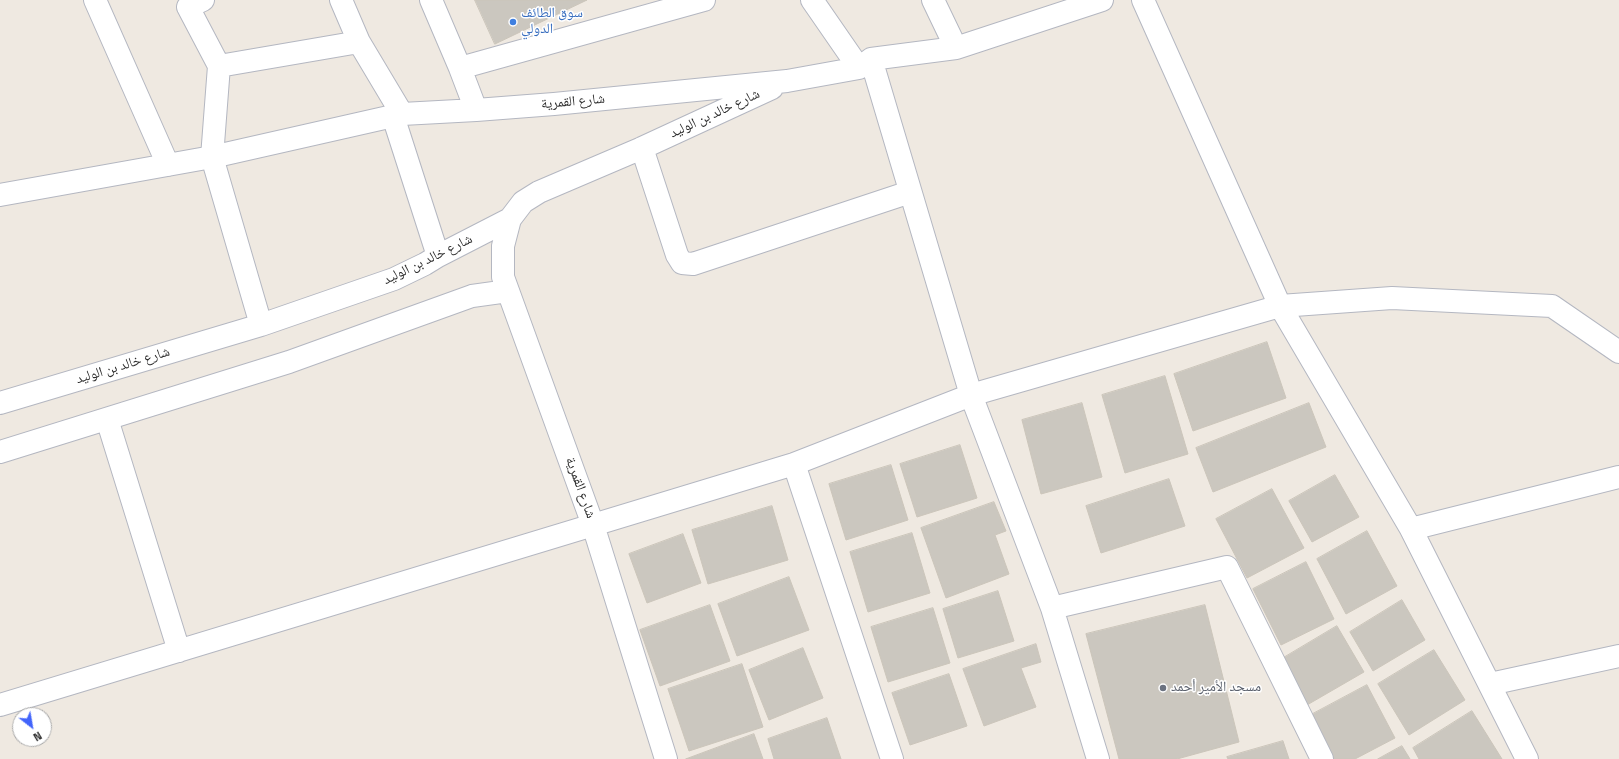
<!DOCTYPE html>
<meta charset="utf-8">
<style>
body{margin:0}
#map{position:relative;width:1619px;height:759px;overflow:hidden;background:#efe9e1;font-family:"Titillium Web",sans-serif}
canvas{display:block}
.north{position:absolute;left:12px;top:707px;width:40px;height:40px;box-sizing:border-box;background:#fff;border:1px solid #ababab;border-radius:50%;rotate:149deg;font-size:11px;font-weight:700;line-height:16px;text-align:center;color:#2e2e2e}
.north::after{content:'';display:block;margin:auto;width:14px;height:18px;background:#4264fb;clip-path:polygon(50% 0,100% 100%,50% 72%,0 100%)}
</style>
<div id="map">
<canvas width="1619" height="759"></canvas>
<div class="north">N</div>
</div>
<script>
const context = document.querySelector('canvas').getContext('2d');
context.lineJoin = 'round';
function paint(path, color) { context.fillStyle = color; context.fill(path, 'evenodd'); }
function strokePath(path, color, width, dash) { context.strokeStyle = color; context.lineWidth = width; context.lineCap = dash ? 'butt' : 'round'; context.setLineDash(dash || []); context.stroke(path); }
function drawText(font, color, halo, rows, align = 'center') {
  context.font = font + ' "Titillium Web","Noto Naskh Arabic",sans-serif'; context.lineWidth = 3; context.setLineDash([]); context.textBaseline = 'middle'; context.strokeStyle = halo; context.fillStyle = color; for (const [text, x, y, turn = 0] of rows) {
    context.save(); context.translate(x, y); context.rotate((+turn || 0) * Math.PI / 180); context.textAlign = isNaN(turn) ? turn : align; if (halo) context.strokeText(text, 0, 0); context.fillText(text, 0, 0); context.restore();
  }
}
const building = new Path2D(`
 M475 0H587L495 44Z
 M1267 342 1286 398 1193 431 1174 374Z
 M1165 376 1188 454 1125 473 1102 395Z
 M1082 403 1102 477 1041 494 1022 420Z
 M1309 403 1326 447 1213 492 1196 448Z
 M960 445 977 498 917 517 900 464Z
 M891 465 908 520 846 540 829 484Z
 M1335 475 1359 517 1312 542 1289 501Z
 M1169 479 1185 526 1101 553 1086 506Z
 M1272 489 1304 548 1247 578 1216 519Z
 M994 502 1006 531 995 535 1009 574 946 598 921 528Z
 M772 506 788 560 708 584 692 530Z
 M1367 531 1397 586 1346 614 1317 559Z
 M912 533 930 593 868 612 850 552Z
 M683 534 701 583 647 603 629 554Z
 M1306 562 1334 619 1281 645 1253 589Z
 M789 577 809 630 737 656 718 604Z
 M998 591 1014 641 958 658 943 609Z
 M1402 600 1425 640 1373 671 1350 632Z
 M710 605 730 661 660 686 640 630Z
 M1205 605 1239 742 1177 759H1119L1086 634Z
 M933 608 950 663 888 682 871 627Z
 M1337 626 1364 672 1307 705 1280 660Z
 M1036 644 1041 662 1021 668 1036 707 984 726 963 669Z
 M803 648 823 698 769 720 749 670Z
 M1434 650 1465 700 1409 735 1378 684Z
 M742 664 763 727 689 751 668 689Z
 M949 674 967 726 910 745 892 693Z
 M1367 685 1395 738 1355 759H1332L1309 716Z
 M1472 711 1502 759H1419L1413 748Z
 M827 718 841 759H774L768 739Z
 M754 734 763 759H686Z
 M1283 741 1289 759H1228L1227 757Z
 M1402 746 1410 759H1378Z`);
const minor = new Path2D(`
 M95 0 168 165
 M203 0 188 7 219 66
 M341 0 359 42
 M431 0 460 68 476 110
 M812 0 859 68
 M933 0 956 48
 M1143 0 1280 306 1411 529 1527 759
 M871 59 971 395 1052 608 1098 759
 M460 68 704 0
 M393 116 438 256
 M642 148 677 255 682 263 693 264 910 192
 M0 195 212 157 402 114 476 110 554 104 787 81 859 68 871 59 956 48 1102 0
 M510 219 503 246V277L593 525 666 759
 M261 325 212 157 219 66 359 42 402 114
 M0 403 261 325 394 279 425 264 438 256 510 219 523 202 539 192 642 148 772 88
 M107 419 179 651
 M0 452 289 362 472 296 508 291
 M794 464 892 759
 M1411 529 1619 477
 M1052 608 1227 567 1322 759
 M1490 684 1619 656
 M0 705 794 464 971 395 1280 306 1392 298 1552 306 1619 352`);
const markers = [
 [513,22,4,"#3f7fe0"],
 [1163,688,4,"#6b7280"]
];
const shopNames = [
 ["سوق الطائف",521,14],
 ["الدولي",521,30]
];
const streetNames = [
 ["شارع القمرية",573,102,-5],
 ["شارع خالد بن الوليد",715,114,-25],
 ["شارع خالد بن الوليد",428,260,-26],
 ["شارع خالد بن الوليد",123,366,-17],
 ["شارع القمرية",580,488,70]
];
const worshipNames = [
 ["مسجد الأمير أحمد",1171,688]
];
paint(building, '#cbc7bf');
strokePath(building, '#cbc5ba', 1);
strokePath(minor, '#b4b7c1', 24);
strokePath(minor, '#fff', 22);
for (const [x, y, r, color] of markers) { const dot = new Path2D(); dot.arc(x, y, r, 0, 2 * Math.PI); context.fillStyle = color; context.fill(dot); strokePath(dot, '#fff', 1.5); }
drawText('14px', '#366cbe', '#fff', shopNames, 'left');
drawText('14px', '#2e2e2e', '#fff', streetNames);
drawText('14px', '#5b616d', '#fff', worshipNames, 'left');
</script>
